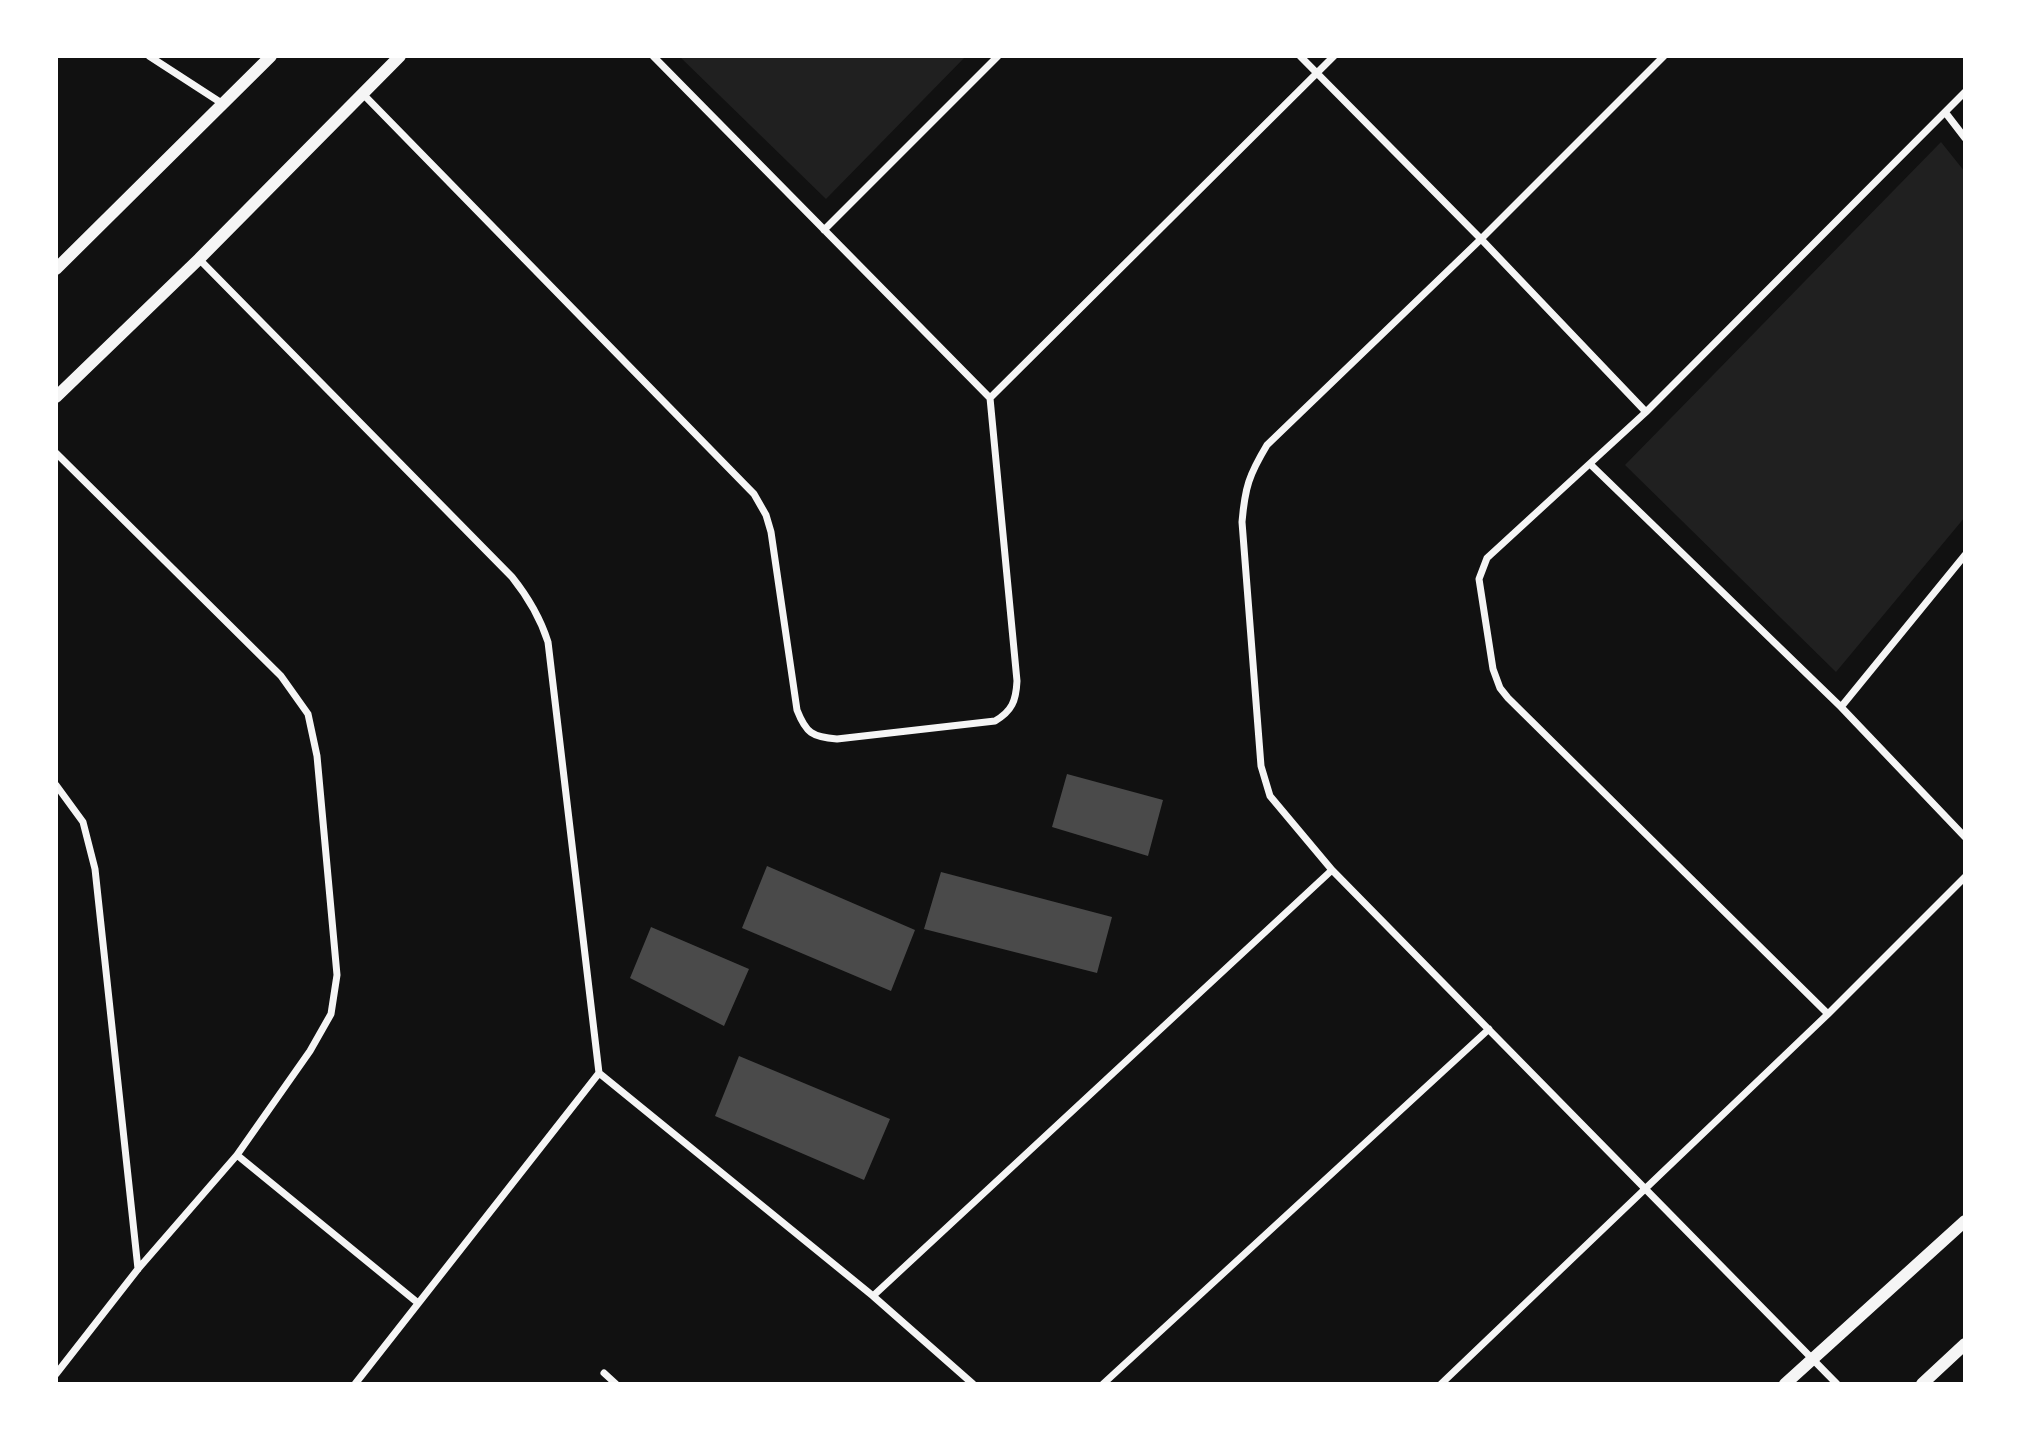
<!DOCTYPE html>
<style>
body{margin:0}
#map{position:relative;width:2021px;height:1440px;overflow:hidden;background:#111;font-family:Manrope,sans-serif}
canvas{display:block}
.frame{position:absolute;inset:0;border:58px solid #fff;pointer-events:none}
</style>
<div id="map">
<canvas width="2021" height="1440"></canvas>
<div class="frame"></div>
</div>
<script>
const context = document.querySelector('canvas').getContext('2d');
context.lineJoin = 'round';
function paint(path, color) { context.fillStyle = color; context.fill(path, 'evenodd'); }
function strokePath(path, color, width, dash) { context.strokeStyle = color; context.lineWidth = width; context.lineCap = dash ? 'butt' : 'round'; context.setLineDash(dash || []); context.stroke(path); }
const green = new Path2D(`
 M679 56H966L826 199Z
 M1941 142 1965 172V517L1836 672 1625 465Z`);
const building = new Path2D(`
 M1067 774 1163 800 1148 856 1052 827Z
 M767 866 915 930 891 991 742 928Z
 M941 872 1112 917 1097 973 924 929Z
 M651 927 749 969 724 1026 630 978Z
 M739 1056 890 1119 864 1180 715 1116Z`);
const minor = new Path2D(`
 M149 56 223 104
 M1300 56 1481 239 1646 412
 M1664 56 1481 239 1267 445C1249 475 1245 487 1242 522L1261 766 1270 796 1332 870 1837 1384
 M362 93 754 494 766 515 771 532 797 710C806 733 812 737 837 739L995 721C1012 711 1016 701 1017 681L990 398 653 56
 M1945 112 1965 138
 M824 230 998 56
 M199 259 512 577C528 597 540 617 548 642L599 1073 355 1384
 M990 398 1334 56
 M56 453 281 676 308 714 317 756 337 975 331 1014 310 1051 237 1155 138 1269 56 1374
 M1590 464 1841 707 1965 837
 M1841 707 1965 555
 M56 785 83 822 95 869 138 1269
 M1828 1014 1508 698 1500 688 1493 669 1479 579 1487 558 1646 412 1965 92
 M599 1073 873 1296 973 1384
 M237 1155 418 1303
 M873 1296 1332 870
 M604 1373 616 1384
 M1103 1384 1489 1029
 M1441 1384 1828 1014 1965 877`);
const tertiary = new Path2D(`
 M56 269 271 56
 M56 397 199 259 400 56
 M1785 1384 1965 1221
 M1922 1384 1965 1344`);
paint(green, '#202020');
paint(building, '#4a4a4a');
strokePath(minor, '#f5f5f5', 7);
strokePath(tertiary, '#f5f5f5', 12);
</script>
